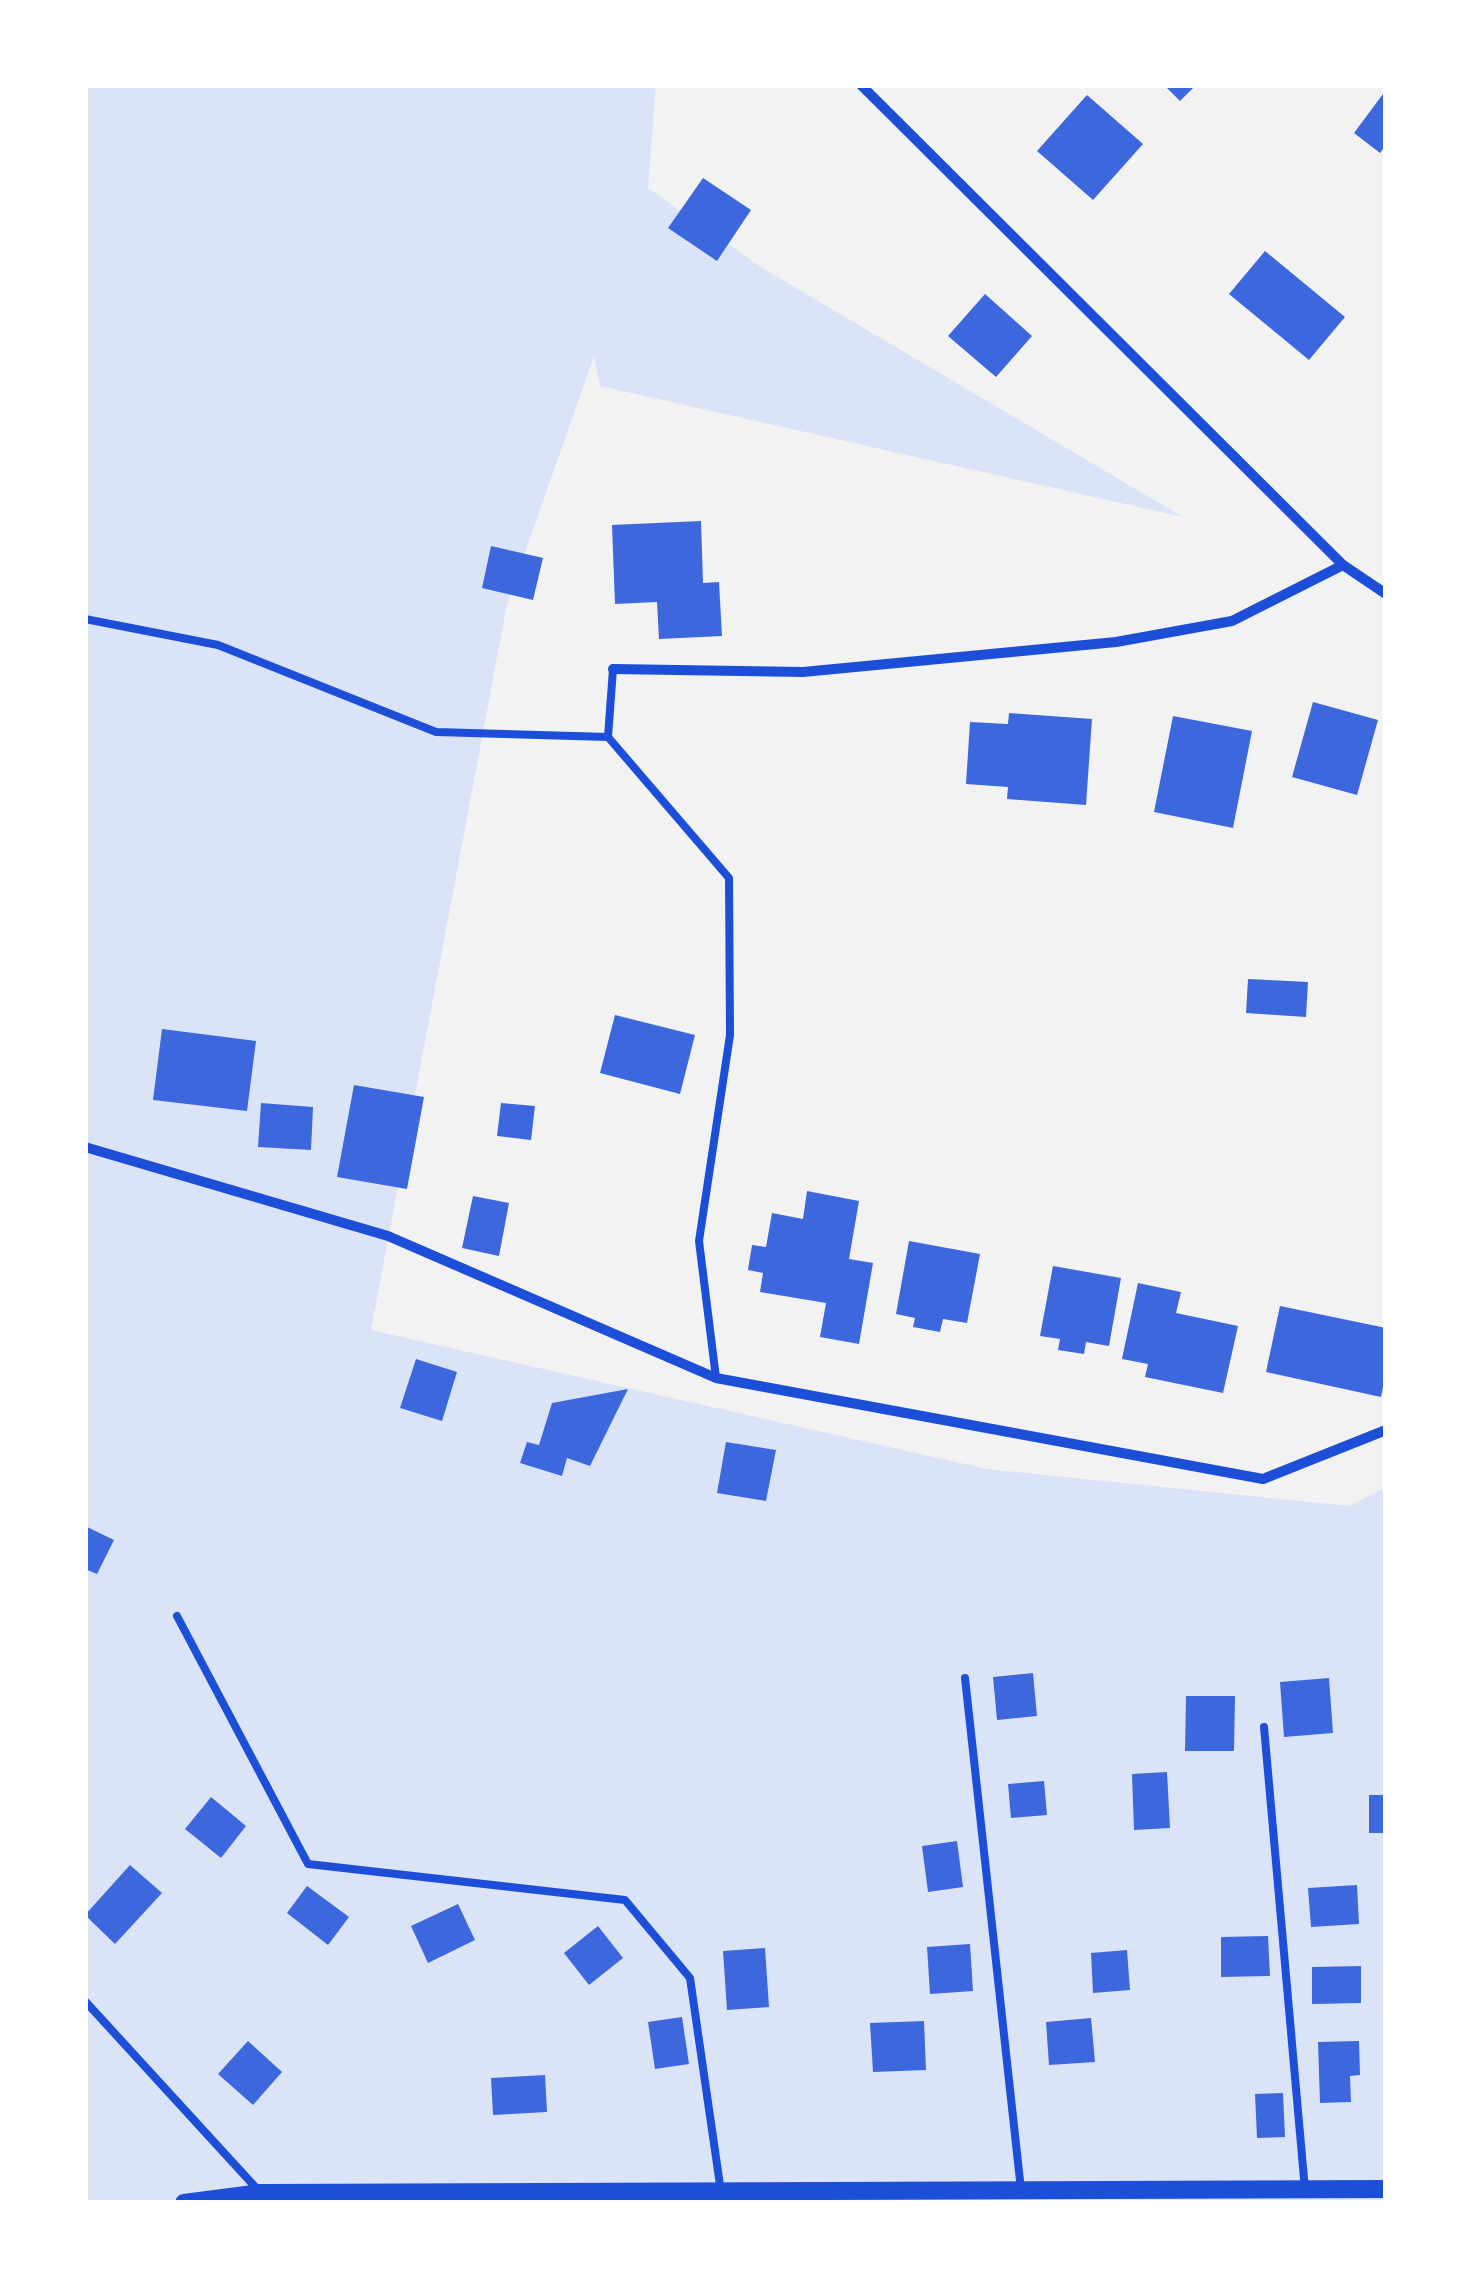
<!DOCTYPE html>
<style>
body{margin:0}
#map{position:relative;width:1471px;height:2288px;overflow:hidden;background:#f2f2f2;font-family:"Crimson Pro",serif}
canvas{display:block}
.frame{position:absolute;inset:0;border:88px solid #fff;pointer-events:none}
</style>
<div id="map">
<canvas width="1471" height="2288"></canvas>
<div class="frame"></div>
</div>
<script>
const context = document.querySelector('canvas').getContext('2d');
context.lineJoin = 'round';
function paint(path, color) { context.fillStyle = color; context.fill(path, 'evenodd'); }
function strokePath(path, color, width, dash) { context.strokeStyle = color; context.lineWidth = width; context.lineCap = dash ? 'butt' : 'round'; context.setLineDash(dash || []); context.stroke(path); }
const green = new Path2D(`
 M85 85H656L648 188 764 269 1183 517 600 386 594 356 507 604 371 1330 987 1469 1349 1506 1386 1487V2203H85Z`);
const building = new Path2D(`
 M1164 85H1196L1180 101Z
 M1386 90V145L1380 153 1354 133Z
 M1087 95 1143 144 1093 200 1037 151Z
 M703 178 751 210 717 261 668 228Z
 M1265 251 1345 317 1309 360 1229 294Z
 M985 294 1032 336 996 377 948 336Z
 M701 521 703 583 719 582 722 636 659 639 657 602 615 604 612 525Z
 M491 546 543 558 533 600 482 588Z
 M1313 702 1378 720 1357 795 1292 777Z
 M1009 713 1092 719 1086 805 1007 799 1008 787 966 784 970 722 1008 724Z
 M1173 716 1252 731 1233 828 1154 812Z
 M1248 979 1308 982 1306 1017 1246 1013Z
 M615 1015 695 1035 680 1094 600 1073Z
 M162 1029 256 1041 247 1111 153 1100Z
 M354 1085 424 1097 407 1189 337 1177Z
 M261 1103 313 1107 311 1150 258 1147Z
 M501 1103 535 1106 531 1140 497 1136Z
 M807 1191 859 1201 849 1259 873 1263 859 1344 820 1337 826 1303 760 1292 763 1273 748 1270 752 1245 766 1247 772 1213 803 1219Z
 M473 1196 509 1203 499 1256 462 1248Z
 M909 1241 980 1254 967 1323 943 1319 940 1332 913 1327 915 1318 896 1314Z
 M1053 1266 1121 1278 1109 1346 1086 1342 1084 1354 1058 1350 1060 1339 1040 1336Z
 M1138 1283 1181 1292 1176 1313 1238 1326 1223 1393 1145 1377 1148 1364 1122 1359Z
 M1280 1306 1386 1328V1373L1381 1397 1266 1372Z
 M416 1359 457 1372 442 1421 400 1408Z
 M628 1389 590 1466 567 1458 562 1476 520 1463 527 1442 539 1445 552 1403Z
 M726 1442 776 1450 766 1501 717 1493Z
 M85 1526 114 1540 97 1574 85 1569Z
 M1033 1673 1037 1716 997 1720 993 1677Z
 M1329 1678 1333 1733 1284 1737 1280 1682Z
 M1186 1696H1235L1234 1751H1185Z
 M1167 1772 1170 1828 1134 1830 1132 1774Z
 M1044 1781 1047 1815 1011 1818 1008 1784Z
 M1369 1795H1386V1833H1369Z
 M211 1797 246 1826 221 1858 185 1829Z
 M957 1841 963 1887 928 1892 922 1846Z
 M130 1865 162 1893 115 1944 85 1915Z
 M1357 1885 1359 1924 1311 1927 1308 1888Z
 M307 1886 349 1917 328 1945 287 1913Z
 M458 1904 475 1940 428 1963 411 1926Z
 M598 1926 623 1958 589 1985 564 1953Z
 M1268 1936 1270 1976 1221 1977V1937Z
 M970 1944 973 1991 930 1994 927 1947Z
 M765 1948 769 2007 727 2010 723 1951Z
 M1127 1950 1130 1990 1093 1993 1091 1953Z
 M1361 1966V2003L1312 2004V1967Z
 M682 2017 689 2064 655 2069 648 2022Z
 M1091 2018 1095 2062 1049 2065 1046 2022Z
 M924 2021 926 2070 873 2072 870 2023Z
 M248 2041 282 2072 253 2105 218 2074Z
 M1359 2041 1360 2075 1350 2076 1351 2102 1320 2103 1318 2042Z
 M545 2075 547 2112 493 2115 491 2078Z
 M1283 2093 1285 2137 1257 2138 1255 2094Z`);
const service = new Path2D(`
 M85 619 218 645 436 732 608 737
 M613 669 608 737 729 878 730 1035 699 1241 716 1378
 M177 1616 308 1864 625 1900 690 1978 721 2192
 M965 1678 1021 2190
 M1264 1727 1305 2190
 M85 2001 258 2190`);
const minor = new Path2D(`
 M861 85 1343 565 1386 594
 M613 669 803 672 1116 642 1232 621 1343 565
 M85 1147 388 1236 716 1378 1263 1479 1386 1430`);
const tertiary = new Path2D(`
 M184 2203 261 2193 1386 2189`);
paint(green, '#dbe4f7');
paint(building, '#3d67dc');
strokePath(service, '#1d4ed8', 8);
strokePath(minor, '#1d4ed8', 10);
strokePath(tertiary, '#1d4ed8', 18);
</script>
